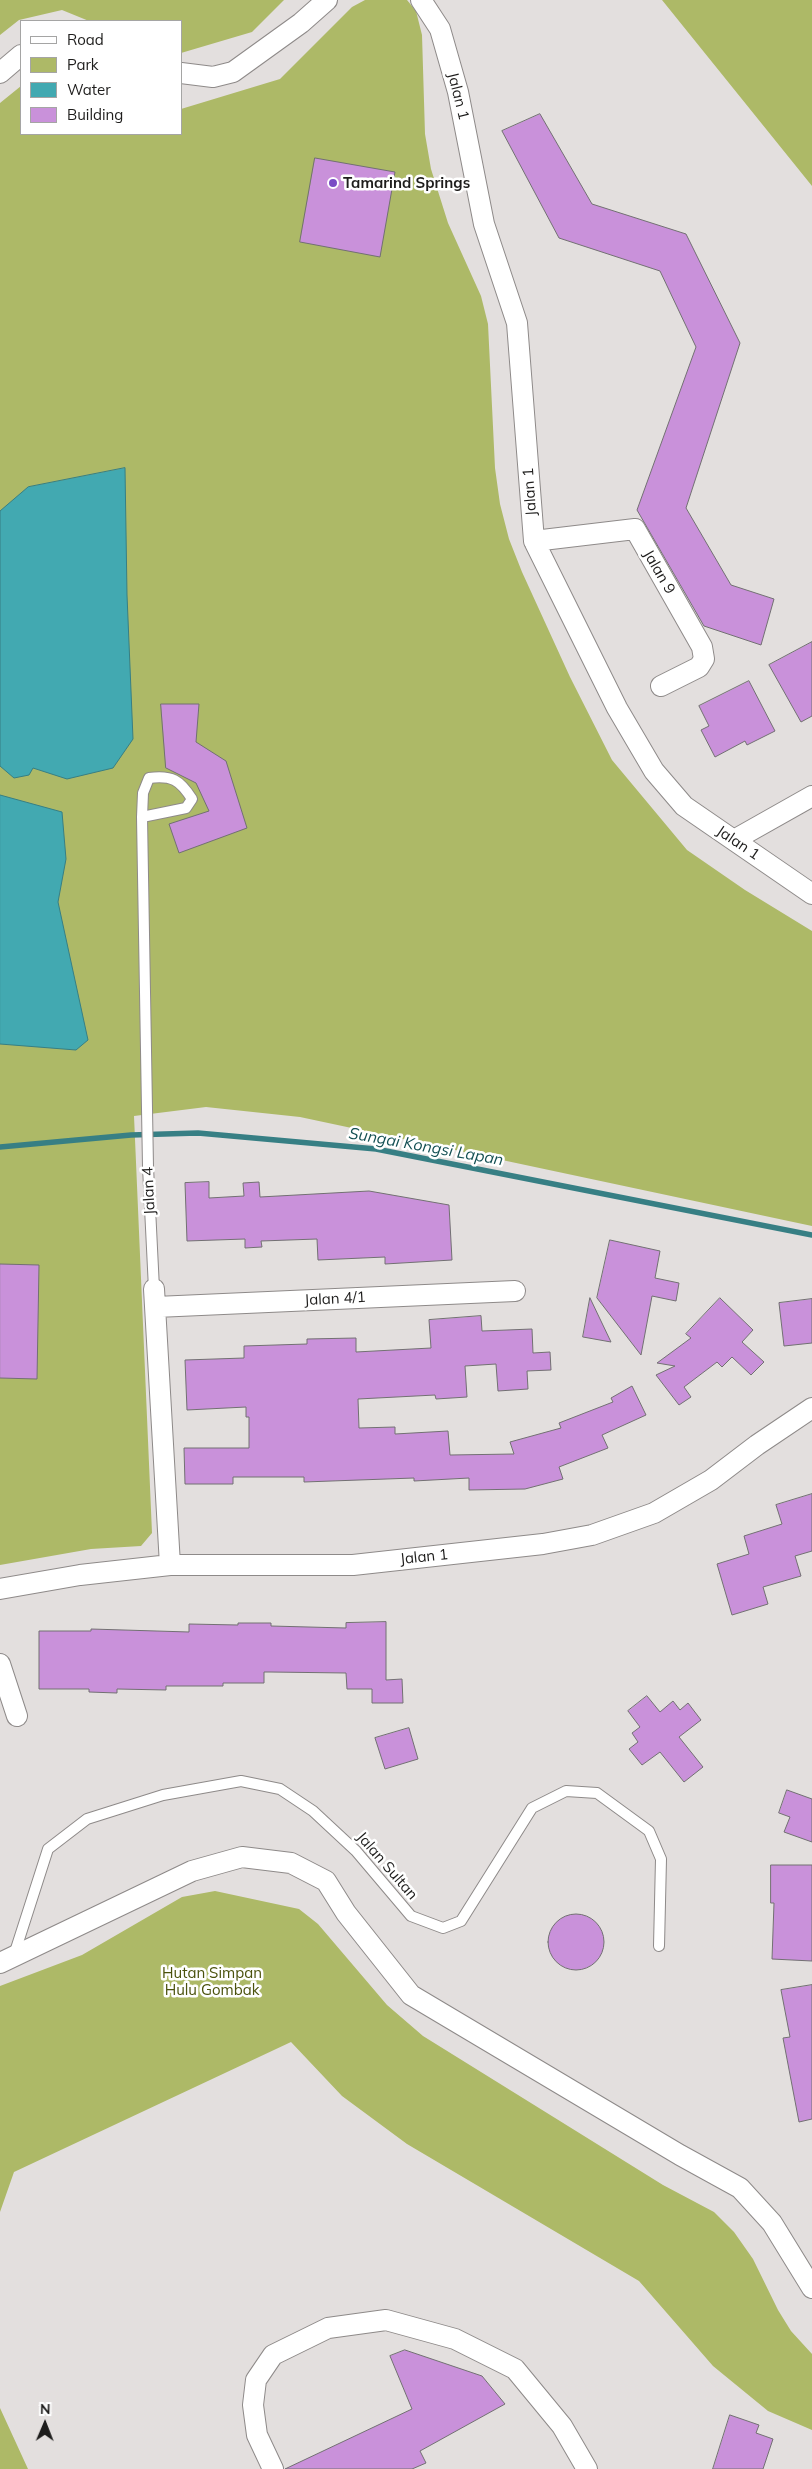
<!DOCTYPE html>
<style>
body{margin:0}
#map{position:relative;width:812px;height:2469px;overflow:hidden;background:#e3dfde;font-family:Mulish,sans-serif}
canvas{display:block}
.legend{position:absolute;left:20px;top:20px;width:162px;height:115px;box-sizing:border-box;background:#fff;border:1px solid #a5a5a4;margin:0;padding:6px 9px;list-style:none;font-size:15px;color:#1e1d1c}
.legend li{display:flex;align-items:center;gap:10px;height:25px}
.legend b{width:25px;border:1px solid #a5a5a4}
.north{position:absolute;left:20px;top:2399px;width:50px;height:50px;-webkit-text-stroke:4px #fff;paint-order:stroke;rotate:1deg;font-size:14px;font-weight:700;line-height:20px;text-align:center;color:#1e1d1c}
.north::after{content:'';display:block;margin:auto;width:18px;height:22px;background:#1e1d1c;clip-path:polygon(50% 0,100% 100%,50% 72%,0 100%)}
</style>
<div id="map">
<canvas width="812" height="2469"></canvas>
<ul class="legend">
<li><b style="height:6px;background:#fff"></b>Road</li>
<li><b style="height:14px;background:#adb967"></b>Park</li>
<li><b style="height:14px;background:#42a9b1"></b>Water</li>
<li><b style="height:14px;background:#c991da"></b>Building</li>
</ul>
<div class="north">N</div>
</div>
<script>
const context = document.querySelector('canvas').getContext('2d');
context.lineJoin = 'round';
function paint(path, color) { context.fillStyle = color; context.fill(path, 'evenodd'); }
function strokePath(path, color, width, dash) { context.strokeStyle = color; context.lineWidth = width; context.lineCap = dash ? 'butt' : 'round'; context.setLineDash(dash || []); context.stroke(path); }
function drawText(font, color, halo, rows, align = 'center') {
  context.font = font + ' Mulish,sans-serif'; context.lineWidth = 5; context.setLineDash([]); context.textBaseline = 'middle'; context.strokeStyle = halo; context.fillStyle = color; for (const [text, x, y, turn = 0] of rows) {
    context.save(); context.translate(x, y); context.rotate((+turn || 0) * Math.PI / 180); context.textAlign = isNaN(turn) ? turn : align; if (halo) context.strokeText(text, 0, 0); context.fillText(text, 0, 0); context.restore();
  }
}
const green = new Path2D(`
 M0 0H284L252 32 181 53V21H89L62 10 19 20 0 35Z
 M365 0H407L416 11 422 35 425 134 431 169 448 223 481 296 488 324 495 468 500 504 509 539 522 572 570 677 612 760 687 850 745 890 812 931V1226L300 1117 206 1107 134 1116 152 1533 141 1546 91 1549 0 1565V103L21 86V134H181V109L280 79 352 7Z
 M662 0H812V186Z
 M215 1891 299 1909 318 1924 387 2005 423 2036 663 2185 714 2212 734 2232 753 2259 778 2310 791 2331 812 2354V2430L768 2411 713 2366 639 2281 407 2144 342 2096 291 2042 14 2172 0 2212V1986L82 1955 182 1897Z
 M0 2408 28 2469H0Z`);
const water = new Path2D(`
 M125 468 127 595 133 739 113 768 67 779 33 768 29 775 14 778 0 766V511L28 487Z
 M0 795 62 812 66 859 58 902 88 1040 76 1050 0 1044Z`);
const stream = new Path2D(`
 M0 1147 131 1135 198 1133 376 1149 812 1235`);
const building = new Path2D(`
 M540 114 592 204 686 234 740 343 686 508 731 585 774 599 761 645 704 626 637 510 696 347 660 271 559 238 502 131Z
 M315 158 395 172 380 257 300 242Z
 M812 642V716L801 722 769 665Z
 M749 681 775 731 747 745 745 741 715 757 701 730 709 726 699 706Z
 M161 704H199L196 742 226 761 247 828 179 853 169 824 209 811 196 783 166 768Z
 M209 1182V1198L244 1196 243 1183 259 1182 260 1197 369 1191 449 1205 452 1260 385 1264V1257L318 1260 317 1239 261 1241 262 1247 245 1248V1239L187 1241 185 1183Z
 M610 1240 660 1251 655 1278 679 1283 676 1301 652 1296 641 1355 597 1298Z
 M0 1264 39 1265 37 1379 0 1378Z
 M590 1298 611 1342 583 1337Z
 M720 1298 753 1330 742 1342 764 1362 751 1375 732 1357 722 1367 717 1362 684 1387 691 1397 679 1405 656 1375 675 1366 657 1363 691 1338 686 1334Z
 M812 1299V1343L784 1346 779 1303Z
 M481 1316 482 1331 532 1329 533 1353 550 1352 551 1370 527 1371 528 1389 498 1391 496 1364 465 1366 467 1397 436 1399 435 1395 358 1399 359 1428 395 1427V1434L448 1431 450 1455 514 1454 510 1442 561 1428 559 1423 613 1402 611 1398 632 1386 646 1415 602 1435 608 1448 559 1467 563 1479 525 1489 469 1490V1478L414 1481V1478L304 1482V1477H233V1484H185L184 1448H249V1417H246V1407L187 1410 185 1360 244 1358V1346L307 1344V1339L356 1338V1352L431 1348 429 1320Z
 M812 1494V1551L795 1556 801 1576 763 1587 768 1604 732 1615 717 1564 749 1554 744 1536 782 1524 776 1505Z
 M386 1622V1680L402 1679 403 1703H372V1689H347L346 1673 270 1672H264V1683H223V1686H166V1690L117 1689V1693L89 1692V1689H39V1631H91V1629L189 1632V1624L238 1625V1623H271V1626L346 1628V1623Z
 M647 1696 660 1712 673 1701 680 1710 688 1703 701 1720 679 1737 703 1767 684 1782 660 1752 642 1765 629 1749 638 1742 632 1733 640 1727 628 1711Z
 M409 1728 418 1759 385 1769 375 1738Z
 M787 1790 812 1799V1842L784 1832 790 1817 779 1813Z
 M771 1865H812V1961L772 1959 774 1903H771Z
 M548 1942a28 28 0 1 1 56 0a28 28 0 1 1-56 0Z
 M812 1985V2119L799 2122 783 2038 790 2037 781 1990Z
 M405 2350 482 2376 505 2404 420 2451 426 2463 412 2469H285L412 2409 390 2356Z
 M730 2415 759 2425 756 2433 773 2439 763 2469H713Z`);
const lane = new Path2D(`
 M142 817 186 808 192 799C180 780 172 775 149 778L143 793 142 817 148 1167 154 1289
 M14 1955 48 1849 87 1819 163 1795 241 1781 280 1789 313 1811 356 1851 411 1916 443 1928 461 1921 532 1808 566 1791 597 1793 649 1831 661 1859 659 1946`);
const street = new Path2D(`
 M421 0 440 29 458 92 484 224 517 323 534 541 617 708 654 771 684 806 812 894
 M0 73 21 55
 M181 73 213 77 233 72 301 23 327 0
 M534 541 635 529 702 647 704 659 699 667 661 686
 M734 840 812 796
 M154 1289 170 1565
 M156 1307 515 1291
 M0 1589 80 1575 170 1565H353L543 1544 592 1535 654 1513 711 1480 757 1445 812 1408
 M0 1664 17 1716
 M0 1963 192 1871 242 1857 291 1863 326 1881 346 1913 411 1995 680 2155 740 2188 772 2223 812 2288
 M273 2469 257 2435 253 2405 256 2380 273 2355 328 2328 386 2320 455 2339 515 2369 562 2426 587 2469`);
const markers = [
 [333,183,5,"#7a4cc5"]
];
const streetNames = [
 ["Jalan 1",458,96,76],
 ["Jalan 1",530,492,-94],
 ["Jalan 9",659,572,60],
 ["Jalan 1",738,843,34],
 ["Jalan 4",149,1191,-93],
 ["Jalan 4/1",335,1299,-3],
 ["Jalan 1",424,1557,-6],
 ["Jalan Sultan",387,1866,49]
];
const poiNames = [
 ["Tamarind Springs",343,183]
];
const parkNames = [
 ["Hutan Simpan",212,1973],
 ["Hulu Gombak",212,1990]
];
const waterNames = [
 ["Sungai Kongsi Lapan",426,1147,10]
];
paint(green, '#adb967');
paint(water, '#42a9b1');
strokePath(water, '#377f84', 1);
strokePath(stream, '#377f84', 5.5);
paint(building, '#c991da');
strokePath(building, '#727072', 1);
strokePath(lane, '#8e8a89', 12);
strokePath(street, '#8e8a89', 22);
strokePath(lane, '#fff', 10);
strokePath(street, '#fff', 20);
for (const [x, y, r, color] of markers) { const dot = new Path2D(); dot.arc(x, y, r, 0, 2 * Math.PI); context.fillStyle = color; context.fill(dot); strokePath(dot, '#fff', 2); }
drawText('15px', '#1e1d1c', '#fff', streetNames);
drawText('bold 15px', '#1e1d1c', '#fff', poiNames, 'left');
drawText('15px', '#4b520d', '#fff', parkNames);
drawText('italic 16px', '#134f53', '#fff', waterNames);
</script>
